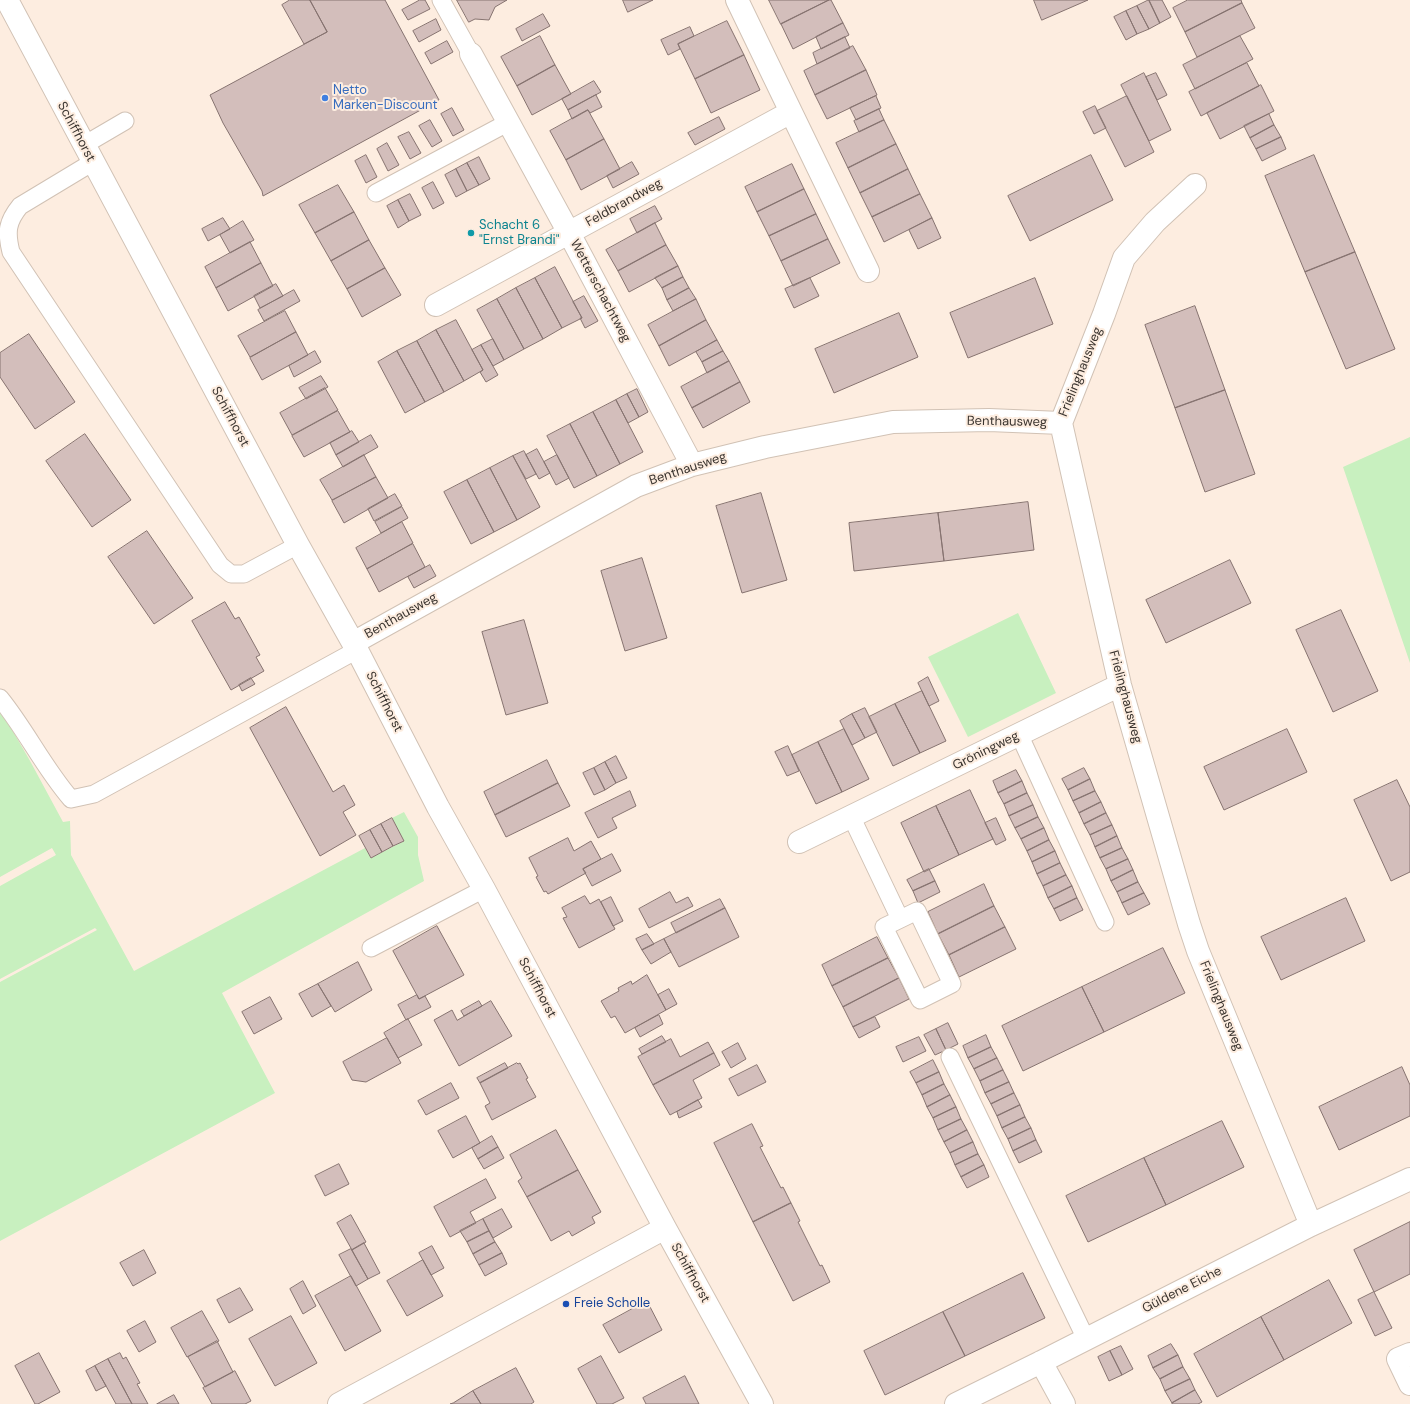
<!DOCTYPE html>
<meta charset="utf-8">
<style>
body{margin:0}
canvas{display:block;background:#fdede0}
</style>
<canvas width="1410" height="1404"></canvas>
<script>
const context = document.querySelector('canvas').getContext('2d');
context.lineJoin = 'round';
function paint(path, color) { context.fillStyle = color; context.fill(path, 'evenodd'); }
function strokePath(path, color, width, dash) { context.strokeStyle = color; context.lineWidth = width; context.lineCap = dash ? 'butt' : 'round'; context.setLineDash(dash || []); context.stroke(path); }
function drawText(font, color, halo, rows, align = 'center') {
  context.font = font + ' "DM Sans",sans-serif'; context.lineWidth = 4; context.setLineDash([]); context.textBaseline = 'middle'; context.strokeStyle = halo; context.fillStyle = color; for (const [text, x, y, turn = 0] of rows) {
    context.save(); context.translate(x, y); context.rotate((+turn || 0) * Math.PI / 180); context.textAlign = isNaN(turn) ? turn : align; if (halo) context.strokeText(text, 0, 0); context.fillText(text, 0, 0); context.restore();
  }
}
const green = new Path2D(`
 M1410 437V663L1343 467Z
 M1018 613 1056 693 968 737 928 657Z
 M0 709 29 759 63 822 70 821 71 855 134 971 365 848 371 858 404 841 392 818 404 812 418 837V855L424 881 222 993 275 1093 0 1241V982L97 930 95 928 0 979V886L56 855 52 848 0 877Z`);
const building = new Path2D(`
 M290 0H310L327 32 304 44 282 5Z
 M310 0H385L439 100 263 196 262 191 223 123 210 95 327 32Z
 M420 0H425L430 9 408 20 402 10Z
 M457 0H507L495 7 489 20 475 19 469 22Z
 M623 0H653L628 12Z
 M769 0H829L781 24Z
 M829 0H831L843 23 793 49 781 24Z
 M1034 0H1088L1042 20Z
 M1149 0H1162L1171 17 1160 23Z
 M1149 0 1160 23 1149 29 1137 6Z
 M1188 0H1241L1242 3 1185 32 1173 8Z
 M1242 3 1255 28 1197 57 1185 32Z
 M1137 6 1149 29 1137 34 1126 11Z
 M1126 11 1137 34 1126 40 1114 17Z
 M543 14 550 26 522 41 516 29Z
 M436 19 441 30 419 42 413 31Z
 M727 21 744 55 695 79 678 44Z
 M843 23 849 35 821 49 816 37Z
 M690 27 694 36 678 44 680 49 668 55 661 40Z
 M540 36 555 65 517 86 501 57Z
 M1240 36 1253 59 1195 89 1183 65Z
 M845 37 850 48 817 64 813 53Z
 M447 41 453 52 431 64 425 53Z
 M853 46 866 70 815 95 804 71Z
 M744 55 760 90 711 113 695 79Z
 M1247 63 1259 86 1201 116 1189 92Z
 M555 65 571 94 532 115 517 86Z
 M866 70 877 95 827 119 815 95Z
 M1144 73 1171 130 1149 141 1121 85Z
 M1156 73 1167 95 1157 100 1146 77Z
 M594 81 601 92 568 110 562 99Z
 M1261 85 1274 111 1220 139 1207 113Z
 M596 95 602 107 590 113 588 110 572 119 568 110Z
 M876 96 881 108 856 120 850 108Z
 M1127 96 1154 152 1125 167 1097 111Z
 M1095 106 1106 128 1094 134 1083 112Z
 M452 108 464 130 453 136 441 114Z
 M879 109 884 120 859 132 854 121Z
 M588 110 604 139 566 160 550 131Z
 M1269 114 1274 125 1250 138 1244 126Z
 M719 117 725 129 695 145 688 133Z
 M430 120 442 141 432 147 419 126Z
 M884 120 896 144 848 168 836 143Z
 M1274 125 1281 137 1256 149 1250 138Z
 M409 132 421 153 410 159 398 137Z
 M1281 137 1286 149 1262 161 1256 149Z
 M604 139 620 169 581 190 566 160Z
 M387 143 399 165 388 171 377 149Z
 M896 144 908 169 860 193 848 168Z
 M366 155 377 177 366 183 355 161Z
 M1091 155 1113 200 1030 241 1008 196Z
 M1314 155 1355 252 1305 272 1265 176Z
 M479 157 490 179 479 185 467 163Z
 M632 162 639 174 613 188 607 176Z
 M467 163 479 185 467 191 456 169Z
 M792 164 804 189 757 212 745 187Z
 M456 169 467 191 456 197 445 175Z
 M908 169 920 194 872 217 860 193Z
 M433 182 444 203 433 209 422 188Z
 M338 185 354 212 315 233 299 205Z
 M804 189 816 214 769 236 757 212Z
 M410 194 421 215 409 221 398 200Z
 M920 194 932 218 884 242 872 217Z
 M398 200 409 221 398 228 387 206Z
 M655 206 662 219 637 233 630 219Z
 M354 212 369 240 331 261 315 233Z
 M816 214 828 239 781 261 769 236Z
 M223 218 230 229 208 241 202 229Z
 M932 218 941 238 918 249 909 230Z
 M243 221 254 240 230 253 220 235Z
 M655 223 666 245 618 271 606 250Z
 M828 239 840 263 793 286 781 261Z
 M369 240 385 268 347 289 331 261Z
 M250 242 261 263 216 288 205 267Z
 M666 245 678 266 629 292 618 271Z
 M1355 252 1395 349 1346 369 1305 272Z
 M261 263 273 286 228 311 216 288Z
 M678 266 683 277 662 288 655 278Z
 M555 267 582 318 562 328 535 278Z
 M385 268 401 295 362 317 347 289Z
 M683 277 689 288 667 300 662 288Z
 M535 278 562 328 543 339 516 288Z
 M810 278 819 296 794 308 785 289Z
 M1035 278 1053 324 968 358 950 313Z
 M276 284 283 296 260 308 254 296Z
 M516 288 543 339 524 349 497 299Z
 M689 288 696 299 673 311 667 300Z
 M294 290 300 301 264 321 258 310Z
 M584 296 598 321 585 328 580 318H582L573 302Z
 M497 299 524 349 504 360 477 310Z
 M696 299 706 320 659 346 648 325Z
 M1195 306 1225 390 1175 408 1145 325Z
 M285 311 296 332 250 357 238 336Z
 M899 313 918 357 834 393 815 349Z
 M456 320 483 370 464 381 436 330Z
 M706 320 717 340 669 366 659 346Z
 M436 330 464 381 444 392 417 341Z
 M296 332 308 355 262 380 250 358Z
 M29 334 75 402 35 429 0 377V353Z
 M493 339 504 360 493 366 481 345Z
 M717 340 723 351 702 362 696 352Z
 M417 341 444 392 425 402 397 351Z
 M481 345 498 375 486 382 480 372 483 370 472 350Z
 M315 351 321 362 294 377 289 366Z
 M397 351 425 402 405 413 378 362Z
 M723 351 729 361 707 373 702 362Z
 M729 361 740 382 692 408 681 387Z
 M321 376 328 387 306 399 299 388Z
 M740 382 750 402 703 428 692 408Z
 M325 388 338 410 292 435 280 413Z
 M637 389 648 412 639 417 627 394Z
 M1225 390 1255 474 1205 492 1175 408Z
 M627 394 639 417 628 423 616 400Z
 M616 400 643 452 620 464 593 412Z
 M338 411 350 432 304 457 292 436Z
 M593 412 620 464 597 476 570 424Z
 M570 424 597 476 574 488 547 436Z
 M352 431 359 442 336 455 330 443Z
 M85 434 131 500 92 527 46 461Z
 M371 435 378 447 343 467 336 455Z
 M537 449 550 473 539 479 526 455Z
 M524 451 536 474 526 479 513 456Z
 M364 455 376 477 332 500 320 480Z
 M557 455 569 478 556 485 544 462Z
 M513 456 540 507 517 520 490 468Z
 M490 468 517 520 494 532 467 480Z
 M376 477 388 498 344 523 332 501Z
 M467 480 494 532 471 544 444 492Z
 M761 493 787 580 742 593 716 506Z
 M395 494 402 506 374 521 368 509Z
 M1028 502 1034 550 944 561 938 513Z
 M402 507 408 518 381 533 375 522Z
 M938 513 944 561 854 571 849 523Z
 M402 522 413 543 367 569 356 548Z
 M147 531 193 598 154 624 108 557Z
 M413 544 425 567 379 592 367 569Z
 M642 558 667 638 625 651 601 571Z
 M1230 560 1251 603 1166 643 1146 600Z
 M430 565 436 576 414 588 408 577Z
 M225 602 235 619 239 617 249 635 260 655 256 657 264 671 231 690 192 621Z
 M1341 610 1378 691 1333 712 1296 630Z
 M524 620 548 703 506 715 482 632Z
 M928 677 939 701 929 706 918 683Z
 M251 678 255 684 242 691 239 685Z
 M922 691 946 741 920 753 895 704Z
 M895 704 920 753 893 766 869 717Z
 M286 707 333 792 344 785 355 805 343 812 356 835 320 856 250 728Z
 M865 708 877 732 865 738 852 714Z
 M852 714 865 738 852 745 840 721Z
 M844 729 869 779 842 792 818 742Z
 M1287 729 1307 772 1224 810 1204 767Z
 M818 742 842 792 816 804 792 755Z
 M788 746 799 771 787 776 775 752Z
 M616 756 627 778 616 783 605 762Z
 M547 760 558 783 495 815 484 792Z
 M605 762 616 783 605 790 594 768Z
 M594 768 605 790 594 795 583 773Z
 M1084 768 1090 779 1068 790 1062 779Z
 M1016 770 1022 781 998 793 993 781Z
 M1090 779 1095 791 1073 801 1068 790Z
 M1397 780 1410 807V872L1391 881 1354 800Z
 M1022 781 1027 793 1004 804 998 793Z
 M558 783 570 806 506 837 495 815Z
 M970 790 993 839 959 855 936 806Z
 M630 791 636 806 612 818 617 828 598 838 585 813Z
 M1095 791 1101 802 1079 813 1073 801Z
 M1027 793 1033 805 1009 816 1004 804Z
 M1101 802 1106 813 1084 824 1079 813Z
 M1033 805 1038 817 1015 828 1009 816Z
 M936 806 959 855 924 872 901 823Z
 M1106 813 1112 825 1090 835 1084 824Z
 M1038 817 1044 828 1021 839 1015 828Z
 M392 818 404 841 393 846 381 824Z
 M996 818 1006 840 996 845 985 823Z
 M381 824 393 846 382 852 370 830Z
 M1112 825 1117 836 1095 847 1090 835Z
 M1044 828 1049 840 1027 851 1021 839Z
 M370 830 382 852 371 858 359 836Z
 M1117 836 1122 848 1100 858 1095 847Z
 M568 838 574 851 591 841 601 859 583 869 586 873 548 894 546 891 544 892 536 877 538 876 529 858Z
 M1049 840 1055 851 1032 862 1027 851Z
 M1122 848 1128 859 1106 869 1100 858Z
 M1055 851 1060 863 1037 874 1032 862Z
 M612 854 621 871 592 886 583 869Z
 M1128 859 1133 870 1111 881 1106 869Z
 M1060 863 1066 875 1043 886 1037 874Z
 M929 869 935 881 913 891 907 880Z
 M1133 870 1138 882 1117 892 1111 881Z
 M1066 875 1072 886 1048 898 1043 886Z
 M935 881 940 892 918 903 913 891Z
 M1138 882 1144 893 1122 903 1117 892Z
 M984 884 994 906 938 934 928 912Z
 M1072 886 1077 898 1054 909 1048 898Z
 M670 892 676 903 688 897 693 906 649 928 639 909Z
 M1144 893 1150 904 1128 915 1122 903Z
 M585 896 590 904 599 899 615 929 579 948 563 918 567 917 562 908Z
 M611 897 623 921 613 926 601 902Z
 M1077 898 1083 910 1060 921 1054 909Z
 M1346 898 1365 941 1281 980 1261 937Z
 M720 899 725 908 676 933 671 923Z
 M994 906 1005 927 949 955 938 934Z
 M725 908 739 937 679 967 664 939Z
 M437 926 464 975 419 999 393 951Z
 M1005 927 1016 949 959 977 949 955Z
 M647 934 654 944 642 950 636 939Z
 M877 937 888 958 832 986 822 965Z
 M664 939 671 952 651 964 642 950Z
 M1163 948 1185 993 1104 1032 1082 987Z
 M888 958 899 978 843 1007 832 986Z
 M358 962 372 990 335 1012 318 984Z
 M647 975 666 1010 625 1033 615 1016 611 1018 601 1001 619 991 618 988 631 981 632 984Z
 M899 978 909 999 853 1027 843 1007Z
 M318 984 331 1006 312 1017 299 994Z
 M1082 987 1104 1032 1023 1071 1002 1026Z
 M669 989 677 1004 666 1010 658 995Z
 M417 995 419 999 425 996 431 1007 406 1020 398 1005Z
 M270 997 282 1019 254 1034 242 1012Z
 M479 1001 482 1006 464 1016 461 1011Z
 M491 1001 512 1036 459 1066 434 1020 452 1010 457 1020Z
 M659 1015 663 1024 640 1037 635 1028Z
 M875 1017 880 1027 859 1038 853 1027Z
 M408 1019 422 1045 398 1058 384 1033Z
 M948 1023 958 1044 946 1050 936 1029Z
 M936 1029 946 1050 935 1055 924 1035Z
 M986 1035 991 1047 968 1058 963 1046Z
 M662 1036 666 1042 642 1054 639 1049Z
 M919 1037 926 1051 903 1062 896 1047Z
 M387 1038 401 1063 366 1082 352 1080 343 1062Z
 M671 1039 680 1057 708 1042 714 1053 653 1085 638 1057Z
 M738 1043 746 1059 731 1068 722 1052Z
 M991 1047 997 1058 974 1069 968 1058Z
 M714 1053 720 1065 693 1080 702 1098 670 1115 653 1085Z
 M997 1058 1003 1070 980 1081 974 1069Z
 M933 1060 939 1072 916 1083 910 1072Z
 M505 1063 508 1068 480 1083 477 1078Z
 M517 1063 518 1064 520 1063 528 1078 526 1079 536 1097 492 1120 485 1106 490 1103 480 1083Z
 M757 1065 766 1082 738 1096 729 1079Z
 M1402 1067 1410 1085V1116L1339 1150 1319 1107Z
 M1003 1070 1009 1082 985 1093 980 1081Z
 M939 1072 944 1084 922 1095 916 1083Z
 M1009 1082 1014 1093 991 1104 985 1093Z
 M451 1083 459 1098 426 1115 418 1101Z
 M944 1084 950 1095 927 1107 922 1095Z
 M1014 1093 1020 1105 997 1116 991 1104Z
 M950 1095 956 1107 933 1118 927 1107Z
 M698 1100 702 1107 679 1118 677 1112Z
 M1020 1105 1025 1117 1002 1128 997 1116Z
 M956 1107 961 1119 938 1130 933 1118Z
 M466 1116 480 1143 453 1158 438 1131Z
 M1025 1117 1031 1128 1008 1139 1002 1128Z
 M961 1119 967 1130 944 1142 938 1130Z
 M1222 1121 1244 1167 1166 1205 1144 1158Z
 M752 1124 763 1146 760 1147 781 1188 783 1187 791 1203 753 1222 714 1143Z
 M1031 1128 1036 1140 1013 1151 1008 1139Z
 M556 1130 578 1170 527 1197 518 1181 522 1178 510 1155Z
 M967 1130 973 1142 950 1153 944 1142Z
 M492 1136 498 1147 478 1159 472 1148Z
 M1036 1140 1042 1152 1019 1163 1013 1151Z
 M973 1142 978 1154 955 1165 950 1153Z
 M498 1147 504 1158 484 1169 478 1159Z
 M978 1154 984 1165 961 1177 955 1165Z
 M1144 1158 1166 1205 1088 1242 1066 1196Z
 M339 1164 349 1184 325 1196 315 1176Z
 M984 1165 989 1177 967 1188 961 1177Z
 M578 1170 601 1212 592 1217 595 1223 572 1236 569 1231 551 1241 527 1197Z
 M486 1179 496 1198 470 1212 476 1223 450 1237 434 1207Z
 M791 1203 800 1221 798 1222 820 1266 822 1265 830 1282 793 1301 753 1222Z
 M502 1209 512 1227 493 1238 483 1219Z
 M351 1215 366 1242 352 1250 337 1223Z
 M483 1219 489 1231 467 1242 460 1231Z
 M1410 1222V1274L1374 1292 1354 1250Z
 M489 1231 495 1242 473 1254 467 1242Z
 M495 1242 502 1253 479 1265 473 1254Z
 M364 1243 380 1273 368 1279 352 1250Z
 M432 1246 444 1268 431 1275 419 1253Z
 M351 1249 368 1279 356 1286 339 1255Z
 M144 1250 156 1273 133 1286 120 1263Z
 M502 1253 507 1264 485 1276 479 1265Z
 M423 1260 443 1296 407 1316 387 1281Z
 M1023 1273 1045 1318 965 1356 943 1312Z
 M351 1276 381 1331 345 1351 315 1296Z
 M1329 1280 1352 1323 1284 1360 1261 1317Z
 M303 1281 316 1306 303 1314 290 1289Z
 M240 1288 253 1310 229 1323 217 1300Z
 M1374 1292 1392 1328 1375 1336 1358 1300Z
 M647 1301 662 1330 619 1353 603 1325Z
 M202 1311 219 1341 187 1357 171 1328Z
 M943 1312 965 1356 885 1395 864 1351Z
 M291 1316 317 1363 275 1386 249 1339Z
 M1261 1317 1284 1360 1217 1397 1194 1354Z
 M145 1321 156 1342 139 1352 127 1331Z
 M217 1341 233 1372 205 1387 188 1357Z
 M1171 1344 1178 1355 1153 1368 1148 1356Z
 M1121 1346 1133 1369 1122 1375 1110 1351Z
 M1110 1351 1122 1375 1109 1381 1098 1357Z
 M39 1353 60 1392 38 1404H35L15 1366Z
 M120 1353 123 1359 126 1357 140 1383 137 1384 148 1404H132L108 1359Z
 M1178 1355 1183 1367 1160 1379 1153 1368Z
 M601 1356 624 1398 612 1404H597L578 1369Z
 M108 1359 132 1404H116L95 1366Z
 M95 1366 106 1386 96 1391 86 1371Z
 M1183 1367 1190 1379 1165 1391 1160 1379Z
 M516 1368 534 1402 531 1404H481L473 1391Z
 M235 1371 251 1401 245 1404H212L203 1388Z
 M685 1376 699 1404H646L643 1398Z
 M1190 1379 1195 1390 1172 1403 1165 1391Z
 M1195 1390 1202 1402 1198 1404H1172V1403Z
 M473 1391 481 1404H450L453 1403Z
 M174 1395 179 1404H157Z`);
const lane = new Path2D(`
 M441 0 471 54
 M84 145 125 121
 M93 162 20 206C7 222 6 232 11 252L220 565 231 574H244L298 545
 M376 193 509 122
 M0 698C26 730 44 768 71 799L94 794 357 650
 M1019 734 1105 922
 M851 816 900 919
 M917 911 952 984 920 1000 884 927Z
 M371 948 484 889
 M950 1057 1086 1339`);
const street = new Path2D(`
 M7 0 298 545 357 650 438 807 484 889 665 1228 762 1404
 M737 0 791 112
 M471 54 569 233 692 465
 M1195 185 1155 222 1124 258 1104 314 1061 423 1120 685 1189 924 1198 951 1311 1225
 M436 305 791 112 868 271
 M353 643 636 486 692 465 765 447 893 422 989 420 1061 423
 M799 842 1120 685
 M1410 1354 1398 1359 1410 1384
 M1041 1362 1064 1404
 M339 1404 665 1228
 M956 1404 1041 1362 1311 1225 1410 1179`);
const markers = [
 [325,98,4,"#3f7fe0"],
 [471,233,4,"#0f9aa8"],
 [566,1304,4,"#1a4fb4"]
];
const shopNames = [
 ["Netto",333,91],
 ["Marken-Discount",333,106]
];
const streetNames = [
 ["Schiffhorst",76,132,62],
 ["Feldbrandweg",624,203,-29],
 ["Wetterschachtweg",600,291,62],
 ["Frielinghausweg",1081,372,-68],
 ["Schiffhorst",230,417,62],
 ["Benthausweg",1007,422,1],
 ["Benthausweg",688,469,-18],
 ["Benthausweg",401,616,-29],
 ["Frielinghausweg",1125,697,75],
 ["Schiffhorst",384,702,63],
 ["Gröningweg",986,751,-26],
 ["Schiffhorst",537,988,62],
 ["Frielinghausweg",1221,1006,68],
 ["Schiffhorst",690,1273,61],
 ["Güldene Eiche",1182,1290,-27]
];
const cultureNames = [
 ["Schacht 6",479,226],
 ["\"Ernst Brandi\"",479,241]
];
const transitNames = [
 ["Freie Scholle",574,1304]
];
paint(green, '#c8f0bf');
paint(building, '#d3bebb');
strokePath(building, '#867370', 1);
strokePath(lane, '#d1c2b5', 19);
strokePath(street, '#d1c2b5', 24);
strokePath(lane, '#fff', 17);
strokePath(street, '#fff', 22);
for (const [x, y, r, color] of markers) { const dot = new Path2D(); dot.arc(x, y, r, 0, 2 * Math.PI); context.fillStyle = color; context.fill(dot); strokePath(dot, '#fdede0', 1.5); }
drawText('13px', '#366cbe', '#fdede0', shopNames, 'left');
drawText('13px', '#3a342f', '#fdede0', streetNames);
drawText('13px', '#0d838f', '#fdede0', cultureNames, 'left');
drawText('13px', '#164399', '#fdede0', transitNames, 'left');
</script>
